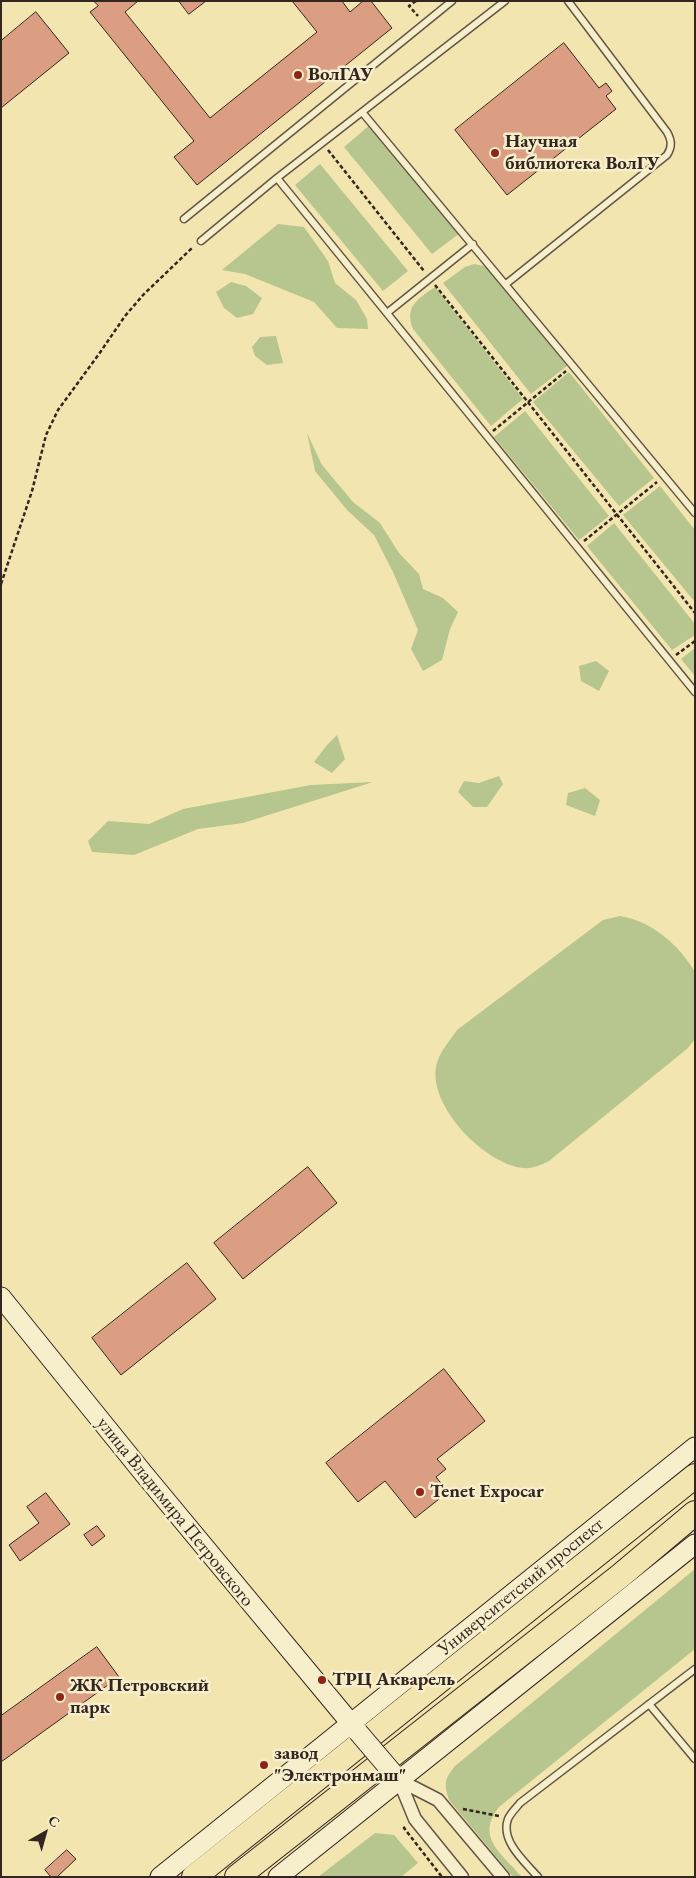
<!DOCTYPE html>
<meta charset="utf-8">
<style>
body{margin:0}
#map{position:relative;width:696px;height:1878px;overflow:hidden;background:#f3e5b0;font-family:"EB Garamond",serif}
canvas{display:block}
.frame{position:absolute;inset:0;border:2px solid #33251f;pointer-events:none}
.north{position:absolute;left:20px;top:1808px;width:50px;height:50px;-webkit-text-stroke:4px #f7eecc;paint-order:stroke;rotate:38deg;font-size:14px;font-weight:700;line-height:20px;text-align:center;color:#33251f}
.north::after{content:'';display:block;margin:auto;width:18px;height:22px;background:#33251f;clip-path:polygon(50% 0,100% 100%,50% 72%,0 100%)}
</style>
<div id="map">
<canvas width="696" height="1878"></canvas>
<div class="frame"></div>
<div class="north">С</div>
</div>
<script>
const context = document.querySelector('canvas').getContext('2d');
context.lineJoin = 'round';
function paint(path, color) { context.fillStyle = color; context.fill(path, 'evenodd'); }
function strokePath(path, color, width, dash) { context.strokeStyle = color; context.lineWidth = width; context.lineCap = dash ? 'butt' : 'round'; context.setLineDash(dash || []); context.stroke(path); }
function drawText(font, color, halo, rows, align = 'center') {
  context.font = font + ' "EB Garamond",serif'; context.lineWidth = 5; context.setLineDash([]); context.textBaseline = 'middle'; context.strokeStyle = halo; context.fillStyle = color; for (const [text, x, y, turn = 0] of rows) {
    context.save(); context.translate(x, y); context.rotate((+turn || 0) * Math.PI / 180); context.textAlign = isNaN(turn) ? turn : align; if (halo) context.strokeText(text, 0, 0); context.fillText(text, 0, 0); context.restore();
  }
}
const green = new Path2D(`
 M371 124 460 233 432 254 344 147Z
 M320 164 408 271 383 291 295 185Z
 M278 224 304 227 328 261 335 283 356 300 367 319 368 329 337 328 314 302 245 274 222 270Z
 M474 264 484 266 491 270 567 366 531 394 443 283 465 267Z
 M231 282 246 286 262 298 253 314 237 318 224 308 216 292Z
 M435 287 523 399 491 426 413 329C404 306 418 299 435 287Z
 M276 336 283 363 267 365 255 356 252 347 260 337Z
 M569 372 654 478 619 506 533 402Z
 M525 411 609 516 579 540 494 437Z
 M307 433 322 465 353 502 380 523 399 553 419 574 423 589 443 598 458 612 450 629 442 660 423 671 411 649 418 630 393 572 374 535 347 510 315 471Z
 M660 486 695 530V602L623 515Z
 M614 523 695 624V635L672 650 587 546Z
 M695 648V676L681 659Z
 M596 661 609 671 599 691 581 681 579 666Z
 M337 735 345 759 332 773 314 762 327 745Z
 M499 776 503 784 487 807H473L458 792 464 781 479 783Z
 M373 782 243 823 198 829 134 855 92 852 88 841 108 821 149 824 183 809 311 785Z
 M585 788 600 800 595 816 566 805 568 793Z
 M620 916C652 921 679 945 695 972V1039L688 1048 549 1161C541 1165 532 1169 523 1168 485 1164 429 1107 436 1067 439 1052 449 1042 457 1030L603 920Z
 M695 1569V1649L499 1807C475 1837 502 1854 522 1877H513L449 1800C444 1783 444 1780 455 1766Z
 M375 1833 394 1835 418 1863 401 1877H318Z`);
const building = new Path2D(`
 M94 1H138L125 12 210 118 317 32 292 1H342L350 12 363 1H371L392 28 197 185 174 157 194 141 90 12 98 6Z
 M179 1H206L189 14Z
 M36 12 69 53 1 108V41Z
 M564 43 599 88 606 83 612 91 606 96 616 109 507 195 455 130Z
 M308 1167 337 1203 243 1279 214 1243Z
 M187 1263 216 1299 121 1375 92 1338Z
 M444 1369 485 1421 437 1459 446 1469 436 1477 448 1492 415 1518 385 1481 358 1502 326 1463Z
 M46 1493 70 1524 20 1561 9 1545 39 1523 27 1507Z
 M97 1526 105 1536 92 1546 84 1535Z
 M97 1647 119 1677 1 1762V1716Z
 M67 1850 76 1859 57 1877H51L45 1870Z`);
const path = new Path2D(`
 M416 1 409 6 418 16
 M328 150 424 271
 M435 285 695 613
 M493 431 566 371
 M584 541 657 482
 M1 584 32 491 46 435 58 410 99 354 125 316 144 294 193 247
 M676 655 695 641
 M463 1809 499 1816
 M405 1827 404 1828 442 1877`);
const lane = new Path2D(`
 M362 112 695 513
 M277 178 695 692
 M184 219 452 1
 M201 241 277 178 505 1
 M506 284 667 155C672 147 672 141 667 132L568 1
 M387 313 473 244
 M649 1704 695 1759
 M538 1877C525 1862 500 1841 508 1819 510 1814 516 1808 520 1803L695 1669`);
const street = new Path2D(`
 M399 1780 438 1800 503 1877
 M399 1780 415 1819 462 1877`);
const secondary = new Path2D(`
 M1 1297 144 1474 358 1732
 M160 1877 695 1447
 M278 1877 695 1544`);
const highway = new Path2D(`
 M194 1877 695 1476
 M237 1877 620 1576 695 1513`);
const secondaryBridge = new Path2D(`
 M358 1732 392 1772`);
const markers = [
 [298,75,5,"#8f2418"],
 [495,153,5,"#8f2418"],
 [420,1492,5,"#8f2418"],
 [322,1680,5,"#8f2418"],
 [60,1697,5,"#8f2418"],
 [264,1765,5,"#8f2418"]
];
const poiNames = [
 ["ВолГАУ",308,75],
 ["Научная",505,142],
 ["библиотека ВолГУ",505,164],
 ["Tenet Expocar",430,1492],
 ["ТРЦ Акварель",332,1680],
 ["ЖК Петровский",70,1686],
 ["парк",70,1708],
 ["завод",274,1754],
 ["\"Электронмаш\"",274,1776]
];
const streetNames = [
 ["улица Владимира Петровского",175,1512,51],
 ["Университетский проспект",521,1587,-39]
];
paint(green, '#b7c58e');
paint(building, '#db9e83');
strokePath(building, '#33251f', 1);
strokePath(lane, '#635543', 9);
strokePath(street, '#635543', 15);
strokePath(secondary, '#33251f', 21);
strokePath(highway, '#33251f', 26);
strokePath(path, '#33251f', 2.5, [4, 2.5]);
strokePath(lane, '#f7eecc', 6);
strokePath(street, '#f7eecc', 12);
strokePath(secondary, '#f7eecc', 19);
strokePath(highway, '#f3e5b0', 24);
strokePath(secondaryBridge, '#33251f', 21, []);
strokePath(secondaryBridge, '#f7eecc', 19);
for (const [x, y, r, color] of markers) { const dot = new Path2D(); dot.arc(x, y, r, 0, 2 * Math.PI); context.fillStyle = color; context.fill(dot); strokePath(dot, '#f7eecc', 2); }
drawText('bold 19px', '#33251f', '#f7eecc', poiNames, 'left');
drawText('19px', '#33251f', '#f7eecc', streetNames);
</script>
